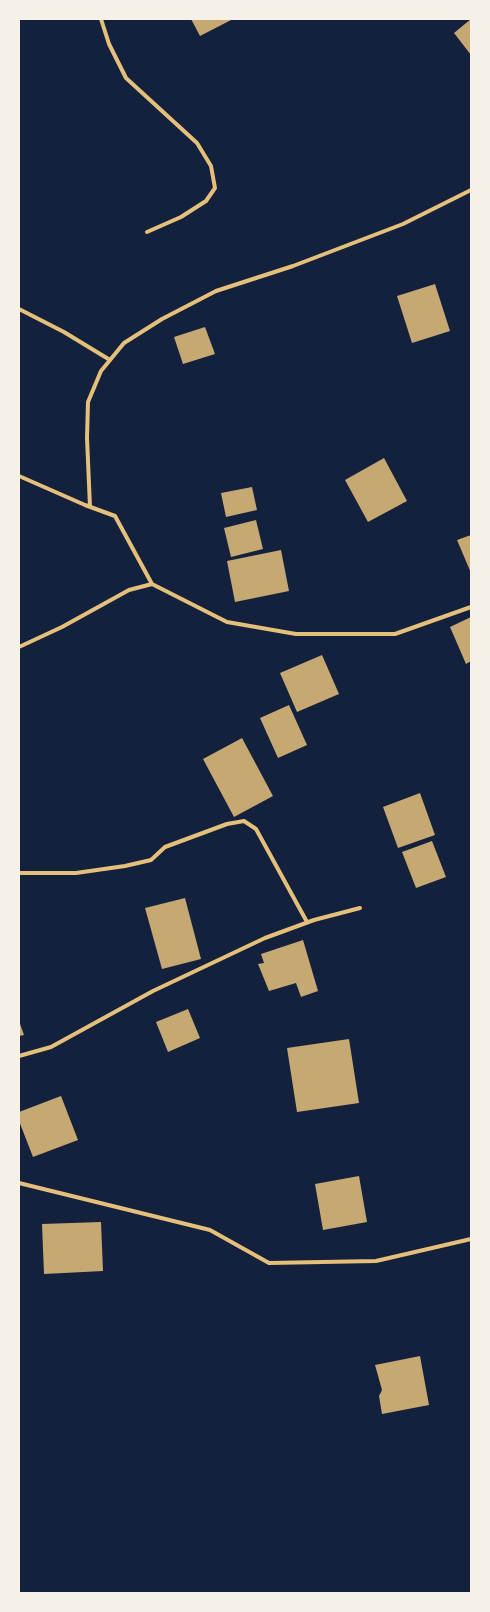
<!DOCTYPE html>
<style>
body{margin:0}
#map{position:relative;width:490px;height:1612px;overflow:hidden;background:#14213d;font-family:"Roboto Condensed",sans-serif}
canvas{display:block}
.frame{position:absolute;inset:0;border:20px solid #f6f1e7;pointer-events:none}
</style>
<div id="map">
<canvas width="490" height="1612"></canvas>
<div class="frame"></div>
</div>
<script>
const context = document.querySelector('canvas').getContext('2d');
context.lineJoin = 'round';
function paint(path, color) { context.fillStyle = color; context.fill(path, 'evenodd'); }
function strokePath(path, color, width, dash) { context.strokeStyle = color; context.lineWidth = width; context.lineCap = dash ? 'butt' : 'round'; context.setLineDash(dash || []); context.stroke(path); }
const building = new Path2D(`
 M191 19H233L200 36Z
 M471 19V55L454 33Z
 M435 284 450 331 412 343 397 296Z
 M205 327 215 354 183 364 174 337Z
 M384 458 407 501 368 522 345 480Z
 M252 487 257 510 226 517 221 493Z
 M256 520 263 549 231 557 224 528Z
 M471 535V573L457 540Z
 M281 550 289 591 235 602 227 561Z
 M471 617V661L466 664 450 627Z
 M322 655 339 694 297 712 280 673Z
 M289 705 307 745 278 758 260 718Z
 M242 738 273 796 234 817 203 759Z
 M420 793 435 835 398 848 383 807Z
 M432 841 446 877 416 888 402 852Z
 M185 898 201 959 162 969 145 908Z
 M303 940 318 991 301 997 296 983 269 991 258 964 264 963 261 954Z
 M188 1009 200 1038 168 1052 156 1022Z
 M19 1021 24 1035 19 1036Z
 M349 1039 359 1103 297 1112 287 1048Z
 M61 1096 78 1140 33 1157 19 1121V1112Z
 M359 1176 367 1222 323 1230 315 1184Z
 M101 1222 103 1271 44 1274 42 1224Z
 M420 1356 429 1405 382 1414 379 1396 382 1390 375 1365Z`);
const minor = new Path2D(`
 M101 19 109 44 126 78 197 143 211 166 215 188 206 201 181 217 147 232
 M19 309 64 332 110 360
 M19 476 85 505 115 516 152 584
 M90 507 87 438 88 402 101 371 124 343 162 319 216 291 293 266 403 224 471 190
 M19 647 62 627 129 590 152 584 227 622 296 634H395L471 607
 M19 873H76L125 866 151 860 165 847 227 824 244 821 256 829 307 922
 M19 1056 51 1047 153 991 265 938 314 920 360 908
 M19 1183 210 1230 269 1263 376 1261 471 1239`);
paint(building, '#c6a872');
strokePath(minor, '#e5c07b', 4);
</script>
